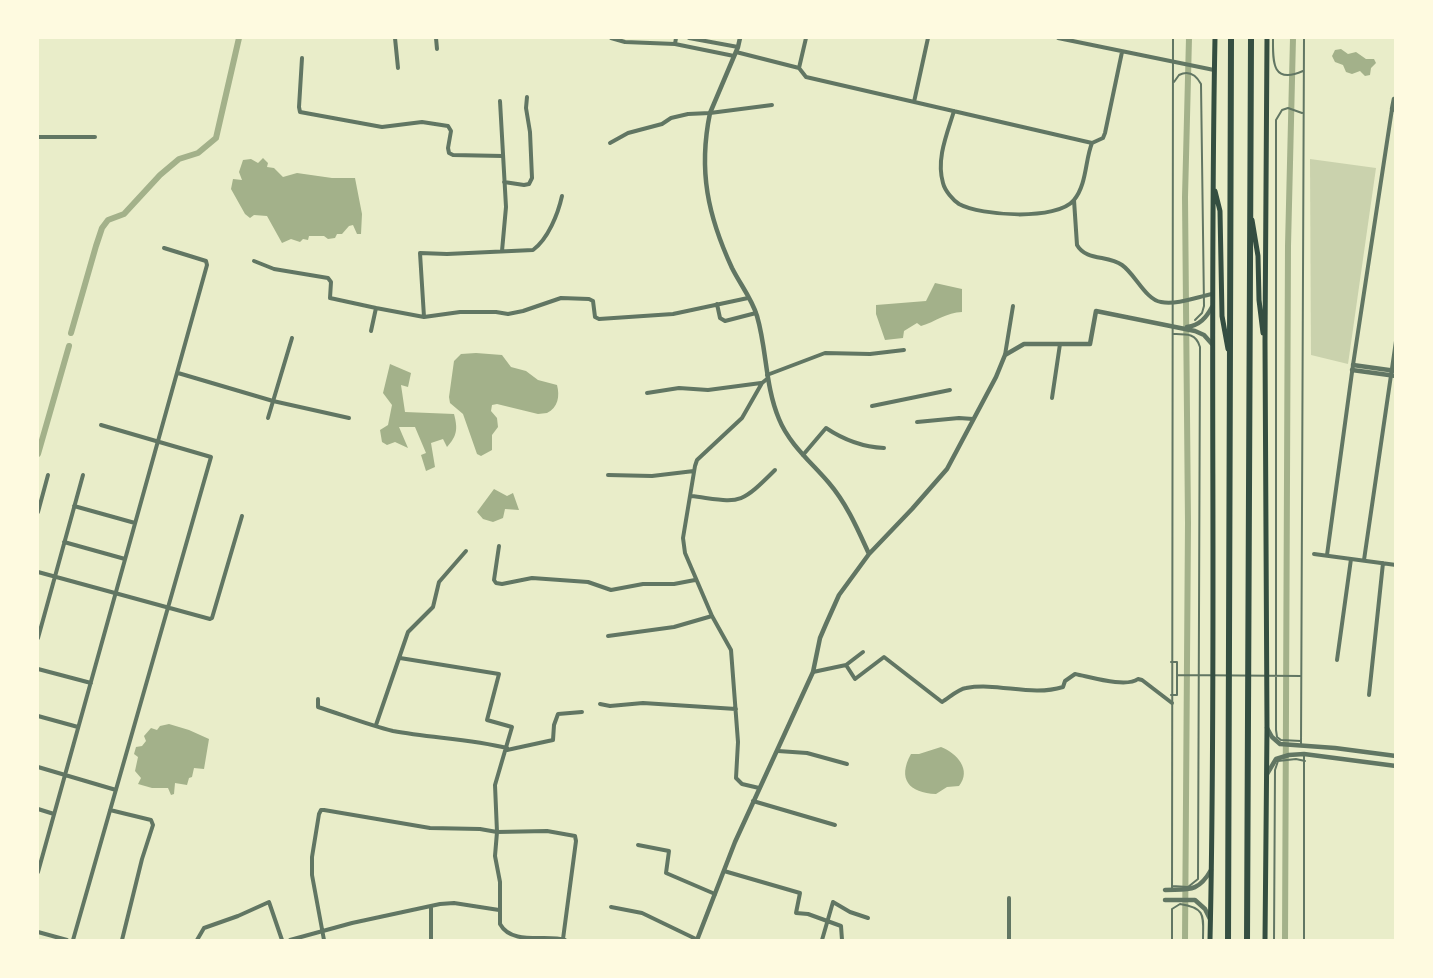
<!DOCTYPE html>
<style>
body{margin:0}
#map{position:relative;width:1433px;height:978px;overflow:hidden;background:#e9edc9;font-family:"Sofia Sans Condensed",sans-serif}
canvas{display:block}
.frame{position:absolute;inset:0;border:39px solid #fefae0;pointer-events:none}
</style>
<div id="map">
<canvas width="1433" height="978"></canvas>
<div class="frame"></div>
</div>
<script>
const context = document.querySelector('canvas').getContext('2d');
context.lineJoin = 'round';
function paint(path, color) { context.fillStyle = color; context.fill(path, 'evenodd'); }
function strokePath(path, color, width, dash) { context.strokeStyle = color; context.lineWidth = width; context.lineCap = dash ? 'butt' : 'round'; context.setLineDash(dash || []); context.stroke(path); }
const green = new Path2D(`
 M1310 159 1376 168 1348 364 1311 355Z`);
const water = new Path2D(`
 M1341 49 1348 54 1356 52 1366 59H1374L1376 63 1371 68 1370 75 1365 76 1360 71 1352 74 1346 72 1343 65 1335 62 1332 56 1335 50Z
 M263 158 268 163 267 167 274 168 283 177 297 173 332 178H355L362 214 361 234H357L353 225 349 226 342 234H337L335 238 328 239 324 236H309L308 240 303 239 300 242 291 239 282 243 267 216 254 215 250 218 245 214 231 189 233 179 242 180 239 172 243 160 251 159 258 163Z
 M935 283 962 289V312C947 312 935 322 921 326L917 323 904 331 903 338 885 340 876 314V305L926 301Z
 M476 353 502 355 511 367 526 371 538 380 557 385C560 396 558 408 547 413L538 414 497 404 492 405 491 411 497 418 498 427 492 435V450L481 456 477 454 463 414 450 403 449 397 454 361 461 354Z
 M390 364 411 373 408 387 401 385 405 412 454 414C458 429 457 436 447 447L443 439 431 443 435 467 426 471 421 455 426 453 415 427H399L408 448 395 442 387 445 382 442 380 430 388 425 392 405 383 393Z
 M494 489 507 496 513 493 519 510 505 509 503 518 493 522 483 519 477 512Z
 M169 724 189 730 209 739 204 769 194 768 192 777 189 778 187 785 175 783 174 794 171 795 168 788H152L138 784 141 778 135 771 138 757 134 754 136 747 142 746 146 741 144 736 151 728 157 730 160 726Z
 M941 747C957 753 972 770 959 786L947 787 936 794C909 793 897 779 911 754H919Z`);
const canal = new Path2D(`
 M71 333 96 246 102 228 108 220 124 214 160 175 179 159 198 153 216 138 239 38
 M38 454 69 346
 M1185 940 1188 523 1185 197 1189 38
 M1285 940 1288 246 1293 38`);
const pedestrian = new Path2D(`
 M1273 38C1273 60 1271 85 1303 71
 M1174 82 1179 75C1189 70 1196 75 1201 84L1204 306 1202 313 1195 320
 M1171 662H1177V695H1171
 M1177 675 1301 676
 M1301 741 1281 740 1277 737 1276 730V120L1282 110 1288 108 1302 113
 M1301 745 1304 38
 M1304 754V940
 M1172 886 1188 887 1198 879 1200 347C1196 333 1186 334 1173 334
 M1172 890 1173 38
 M1172 940V909L1180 904C1207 908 1203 917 1203 940
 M1274 940 1275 770 1278 761 1296 759 1305 761`);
const minor = new Path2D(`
 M395 38 398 68
 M436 38 437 49
 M611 38 625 42 675 44 734 56
 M689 38 738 47
 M1058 38 1214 70
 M675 44 676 38
 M736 52 799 68 806 38
 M302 58 299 107 300 112 382 127 422 122 448 126 451 131 448 148 449 153 453 155 503 156
 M799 68 806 77 1092 143 1103 138 1105 133 1122 52
 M500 101 506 207 502 251
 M914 102 928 38
 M954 111C947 134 936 159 943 183 945 191 953 200 959 204 981 216 1057 221 1074 200 1087 184 1085 160 1092 143
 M38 137H95
 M610 143 628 133 662 124 671 118 688 114 710 113 772 105
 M504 182 524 185 529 184 532 178 530 132 526 108 527 97
 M1074 200 1077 245C1086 261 1108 255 1122 265 1135 274 1146 300 1161 302 1177 305 1197 297 1212 294
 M254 261 274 269 328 278 331 282 330 298 376 308
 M717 304 720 318 725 321 756 313
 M424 317 420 253 447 254 533 250C548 239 558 214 562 196
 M371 331 376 308 424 317 460 312H496L508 314 523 311 561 298 589 299 593 301 595 317 599 319 673 314 748 298
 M1005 355 1013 306
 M178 373 273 401 349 418
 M767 375 825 353 870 354 904 350
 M647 393 679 388 708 390 761 383
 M1052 398 1060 344
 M872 406 950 390
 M268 418 292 338
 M917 422 959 418 973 419
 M803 455 826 428C844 440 862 447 884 448
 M608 475 652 476 694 471
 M691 496C740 502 738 507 775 470
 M74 506 135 523
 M38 512 48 475
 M64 542 125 559
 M499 546 494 580 496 583 502 584 532 578 588 582 611 590 643 584H674L695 580
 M1314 554 1396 565
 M1327 555 1353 365 1392 109
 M1364 560 1396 341
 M38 572 210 619 212 618 242 516
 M608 636 674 627 712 616
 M38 638 83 475
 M400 658 499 674 487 720 512 727 495 785 497 832 495 856 500 882V924C512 946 547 934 565 940
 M1337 660 1351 559
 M846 665 863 652
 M38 669 91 683
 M813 672 846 665 855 679 884 657 942 702C949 698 958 689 966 688 998 682 1031 697 1063 687L1065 681 1075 674C1091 677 1126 688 1138 679L1142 680 1172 703
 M1369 695 1383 563
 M318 699V707C343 715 368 725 393 731 431 738 470 739 507 748
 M600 704 610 706 643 703 736 709
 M38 716 78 727
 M376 725 408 632 433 607 439 582 466 551
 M507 750 553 740 554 725 558 714 582 712
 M778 751 807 753 847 764
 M38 767 116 790
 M759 788 742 784 736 778 738 742 731 650 712 616 685 553 683 538 695 466 697 460 742 418 762 383 767 379
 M753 801 835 825
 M38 809 54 814
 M110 810 151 820 153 825 142 859 122 940
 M638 845 669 851 666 873 715 894
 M724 871 800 893 796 913 808 914 841 926 842 940
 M38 872 207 265 206 261 164 248
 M1009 898V940
 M431 906V940
 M611 907 642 913 698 940
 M38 932 67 940
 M73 940 211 457 101 425
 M197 940 204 928 238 916 269 902 282 940
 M290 940 352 923 440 904 454 903 499 910
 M324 940 312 875V857L319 814 321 810H324L430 828 480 829 497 832 547 831 575 836 576 841 563 939
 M822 940 833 902 850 912 868 918`);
const tertiary = new Path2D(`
 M1396 100 1394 99 1392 109 1396 110
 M1187 327C1200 325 1206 318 1212 307
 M1353 365 1396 371
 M1352 370 1396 376
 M869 554 912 509 947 469 996 377 1005 355 1024 344H1090L1096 311 1195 331 1204 335 1212 344
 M1267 728 1272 737 1280 744 1335 748 1396 756
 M1267 774 1276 759 1289 755 1304 754 1396 766
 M1165 890C1188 889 1198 893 1211 870
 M1165 900H1195L1205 909 1210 919
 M697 940 735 842 813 672 820 638 826 624 839 595 869 554C858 530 847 504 829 483 812 463 789 444 779 419 765 386 767 350 757 316 752 299 740 284 732 268 708 216 698 171 710 113L738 47 740 38`);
const primary = new Path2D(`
 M1215 191 1220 211 1222 316 1228 349
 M1252 220 1258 256 1259 300 1263 333
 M1210 940C1217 640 1209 338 1215 38
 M1265 940 1267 728 1265 341 1267 38`);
const motorway = new Path2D(`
 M1228 940 1231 38
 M1247 940 1251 38`);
paint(green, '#cad2ad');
paint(water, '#a3b18a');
strokePath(canal, '#a3b18a', 6);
strokePath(pedestrian, '#617663', 2);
strokePath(minor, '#617663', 4);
strokePath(tertiary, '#617663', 4.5);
strokePath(primary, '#344e41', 5);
strokePath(motorway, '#344e41', 6);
</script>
